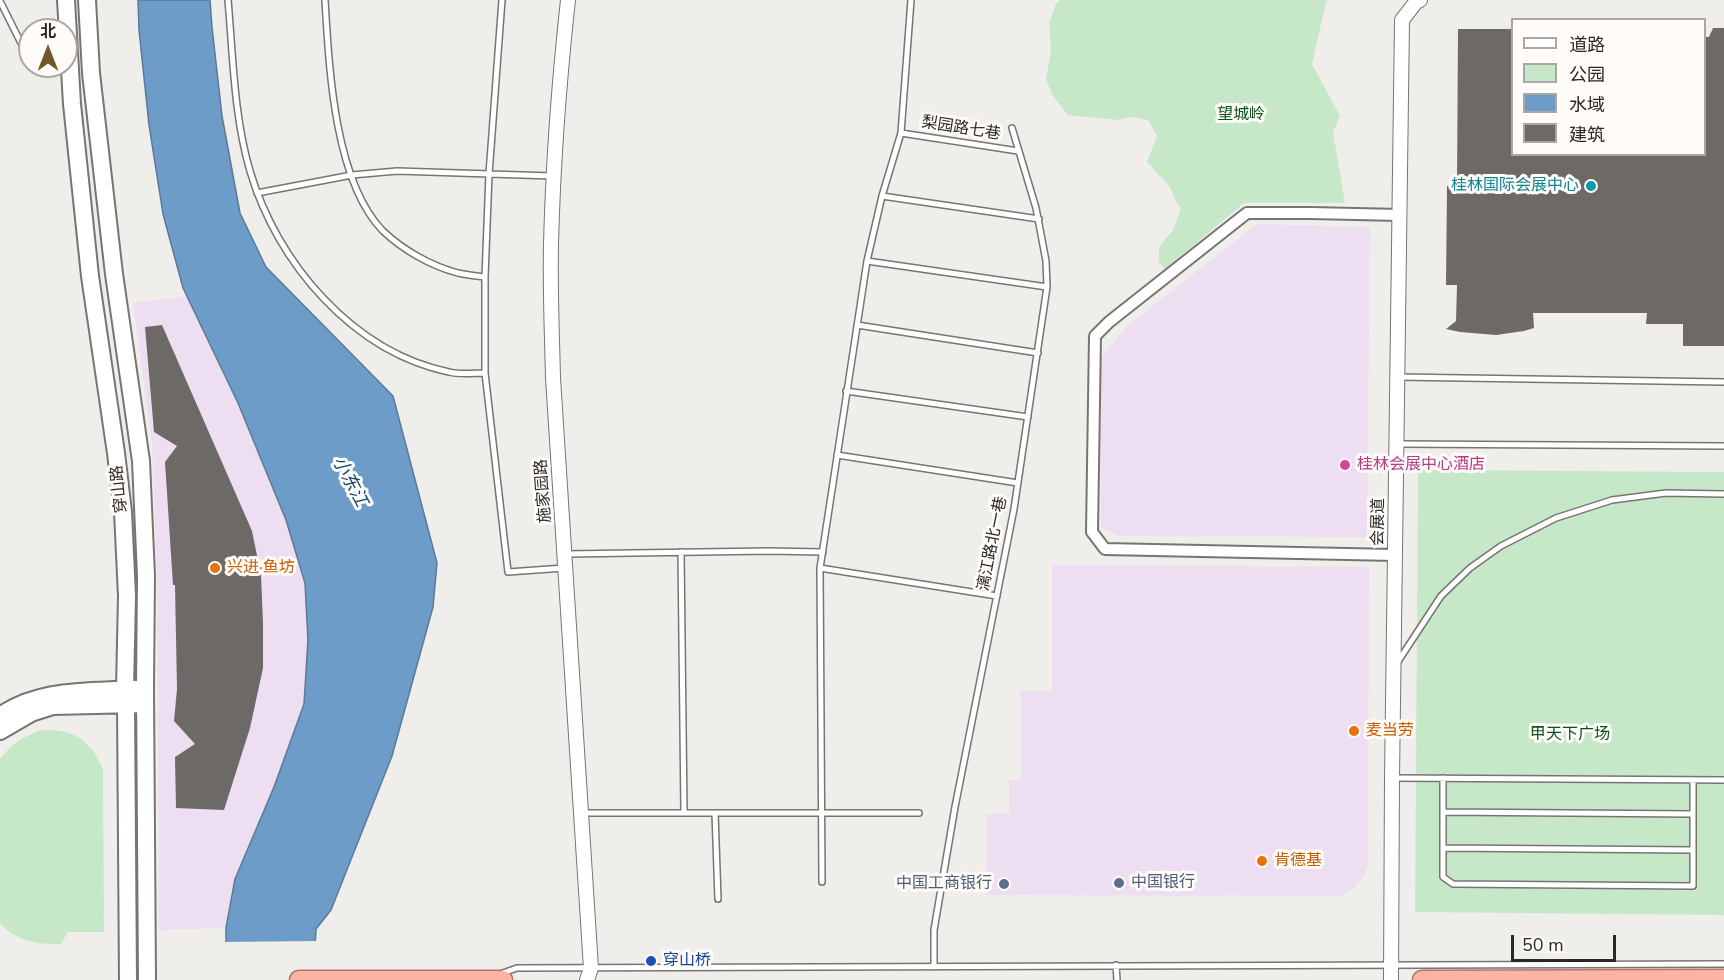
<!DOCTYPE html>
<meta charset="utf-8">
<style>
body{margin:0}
#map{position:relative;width:1724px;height:980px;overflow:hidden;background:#f0eeea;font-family:"Nunito Sans","Noto Sans SC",sans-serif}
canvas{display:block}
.legend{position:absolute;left:1511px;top:18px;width:195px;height:138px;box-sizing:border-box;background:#fefbf8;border:2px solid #a9a7a5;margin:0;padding:8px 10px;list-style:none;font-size:18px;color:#2a2928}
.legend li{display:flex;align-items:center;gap:12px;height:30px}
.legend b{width:30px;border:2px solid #a9a7a5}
.north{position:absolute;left:18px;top:18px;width:60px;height:60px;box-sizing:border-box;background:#fefbf8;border:2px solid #a9a7a5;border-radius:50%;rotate:0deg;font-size:16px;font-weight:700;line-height:24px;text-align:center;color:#2a2928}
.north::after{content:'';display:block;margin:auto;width:21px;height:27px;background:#6d5827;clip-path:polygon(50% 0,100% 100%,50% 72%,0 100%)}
.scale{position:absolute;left:1511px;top:935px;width:105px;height:27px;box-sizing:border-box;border:3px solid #2a2928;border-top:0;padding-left:8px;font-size:18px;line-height:21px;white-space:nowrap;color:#2a2928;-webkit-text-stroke:4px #fefbf8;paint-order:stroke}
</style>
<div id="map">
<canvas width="1724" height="980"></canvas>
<ul class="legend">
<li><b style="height:8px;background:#fff"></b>道路</li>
<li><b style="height:16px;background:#c7e8c8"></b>公园</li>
<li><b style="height:16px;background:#6e9cc8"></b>水域</li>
<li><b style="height:16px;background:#6c6967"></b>建筑</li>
</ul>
<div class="north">北</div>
<div class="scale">50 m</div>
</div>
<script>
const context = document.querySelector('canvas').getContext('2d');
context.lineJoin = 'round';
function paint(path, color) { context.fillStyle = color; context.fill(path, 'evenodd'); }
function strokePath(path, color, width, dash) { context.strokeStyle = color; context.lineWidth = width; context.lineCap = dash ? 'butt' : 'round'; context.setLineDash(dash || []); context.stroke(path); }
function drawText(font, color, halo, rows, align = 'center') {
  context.font = font + ' "Nunito Sans","Noto Sans SC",sans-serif'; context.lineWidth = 6; context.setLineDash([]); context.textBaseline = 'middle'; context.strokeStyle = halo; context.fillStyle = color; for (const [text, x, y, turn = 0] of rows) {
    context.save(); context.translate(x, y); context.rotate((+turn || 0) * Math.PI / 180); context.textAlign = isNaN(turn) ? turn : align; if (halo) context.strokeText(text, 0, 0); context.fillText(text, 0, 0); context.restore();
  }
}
const commercial = new Path2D(`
 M1257 224 1370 227 1367 537 1119 536 1101 527 1100 359 1126 327Z
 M187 296 238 403 286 520 305 583 308 640 304 704 274 787 235 879 226 928 159 930 157 573 152 444 133 303Z
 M1052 565 1369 567 1368 866 1362 879 1352 890 1339 896H1326L986 895V814H1009V780H1021V691H1052Z`);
const green = new Path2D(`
 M1060 0H1328L1326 2 1312 64 1340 116 1333 132 1345 203H1244L1165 269 1159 262V247L1173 230 1181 208 1175 200 1170 187 1147 162 1157 136 1148 120 1131 117 1116 120 1068 115 1053 96 1046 80 1051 51 1049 23 1056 4Z
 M1418 470 1724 472V915L1415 912Z
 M42 730C74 729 91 740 103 769L104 932H68L61 944C37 945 16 941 0 923V759C11 744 24 736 42 730Z`);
const water = new Path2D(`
 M138 0H210L212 27 222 116 240 213 266 267 393 396 437 563 433 607 392 756 331 910 316 929 313 980H226V928L235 879 274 787 304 704 308 640 305 583 286 520 238 403 183 288 163 214 149 125 139 30Z`);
const pier = new Path2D(`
 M318 941 316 980H223V942Z`);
const building = new Path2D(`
 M1713 28H1724V346H1683V324H1646L1647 313H1533L1534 328 1524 331 1496 335 1460 332 1446 329 1456 321 1457 285H1446L1447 186 1457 187 1458 29H1512V154H1704V37H1709Z
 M162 325 252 531 261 575 263 624V668L250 728 224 810 176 808 175 757 195 744 174 721 177 689 175 585H173L165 462 177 446 154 432 145 327Z`);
const service = new Path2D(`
 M228 0C233 56 234 117 250 171 277 263 353 352 449 372 460 375 474 373 485 373
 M325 0C329 66 334 181 383 231 403 250 431 266 458 273 467 275 476 276 485 277
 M502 0 489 174 485 277V373L508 572 564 568
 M0 1 30 61
 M901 133 1018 151
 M257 193 352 175 397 171 552 176
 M882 196 1039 219
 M867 261 1047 287
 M857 325 1038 353
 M1398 377 1724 382
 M846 391 1028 417
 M1399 444 1724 446
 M837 455 1018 483
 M681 552 684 813
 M566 554 768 551 823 552
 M820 568 997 596
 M1397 663 1441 596 1470 568 1501 546 1556 518 1612 500 1666 493 1724 494
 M1393 778 1724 780
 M1443 778V877L1453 884 1693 886V780
 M1443 812 1693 814
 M583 813H919
 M715 813 718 899
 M1443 848 1693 850
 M822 882 820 568 867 261 882 196 901 133 911 0
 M1116 965 1117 980
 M934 967V930L955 807 1014 509 1047 287 1046 261 1036 208 1012 128
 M500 974 517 968 1724 964`);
const minor = new Path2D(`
 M1395 555 1105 549 1092 532 1095 336 1109 322 1247 213H1311L1400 215`);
const tertiary = new Path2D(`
 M568 0C559 82 553 163 551 245 550 289 552 334 553 378L591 968 587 980
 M1391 980 1392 778 1402 20 1416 2 1420 0`);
const secondary = new Path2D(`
 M66 0 72 104 90 276 116 453 123 512 127 596 125 689 126 704 128 980
 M87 0 91 73 114 274 141 461 146 576 145 688 147 980
 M0 716C39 688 89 692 135 689
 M0 731 31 713 53 706 137 704`);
const trunk = new Path2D(`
 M299 980H503
 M1422 980 1724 979`);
const markers = [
 [1591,186,6,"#0f9aa8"],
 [1345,465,6,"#d1479c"],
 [215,568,6,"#e8710a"],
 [1354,731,6,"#e8710a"],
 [1262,861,6,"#e8710a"],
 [1119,883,6,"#5c6f8a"],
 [1004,884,6,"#5c6f8a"],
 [651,961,6,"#1a4fb4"]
];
const parkNames = [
 ["望城岭",1241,115],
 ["甲天下广场",1570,735]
];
const streetNames = [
 ["梨园路七巷",961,129,9],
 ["穿山路",120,489,-96],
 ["施家园路",544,491,-94],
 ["会展道",1379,522,-89],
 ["漓江路北一巷",993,544,-79]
];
const cultureNames = [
 ["桂林国际会展中心",1579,186]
];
const hotelNames = [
 ["桂林会展中心酒店",1357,465]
];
const foodNames = [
 ["兴进·鱼坊",227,568],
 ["麦当劳",1366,731],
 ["肯德基",1274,861]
];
const serviceNames = [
 ["中国银行",1131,883],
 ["中国工商银行",992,884,"right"]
];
const transitNames = [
 ["穿山桥",663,961]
];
const waterNames = [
 ["小东江",349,482,62]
];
paint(commercial, '#eddef1');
paint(green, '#c7e8c8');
paint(water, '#6e9cc8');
strokePath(water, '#5a7a98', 1.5);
paint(pier, '#f0eeea');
paint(building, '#6c6967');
strokePath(service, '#777572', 8);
strokePath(minor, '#777572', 14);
strokePath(tertiary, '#777572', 16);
strokePath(secondary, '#777572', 20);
strokePath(trunk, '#b2766a', 21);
strokePath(service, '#fff', 5);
strokePath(minor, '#fff', 10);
strokePath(tertiary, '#fff', 14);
strokePath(secondary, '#fff', 16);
strokePath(trunk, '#fcb2a4', 18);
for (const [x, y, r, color] of markers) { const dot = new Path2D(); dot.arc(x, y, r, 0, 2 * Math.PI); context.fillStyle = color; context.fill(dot); strokePath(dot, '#fefbf8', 2); }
drawText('16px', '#0a541b', '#fefbf8', parkNames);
drawText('16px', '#2a2928', '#fefbf8', streetNames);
drawText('16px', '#0d838f', '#fefbf8', cultureNames, 'right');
drawText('16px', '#b23c85', '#fefbf8', hotelNames, 'left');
drawText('16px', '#c56008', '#fefbf8', foodNames, 'left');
drawText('16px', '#4e5e75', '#fefbf8', serviceNames, 'left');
drawText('16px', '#164399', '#fefbf8', transitNames, 'left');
drawText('italic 18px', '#124570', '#fefbf8', waterNames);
</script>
